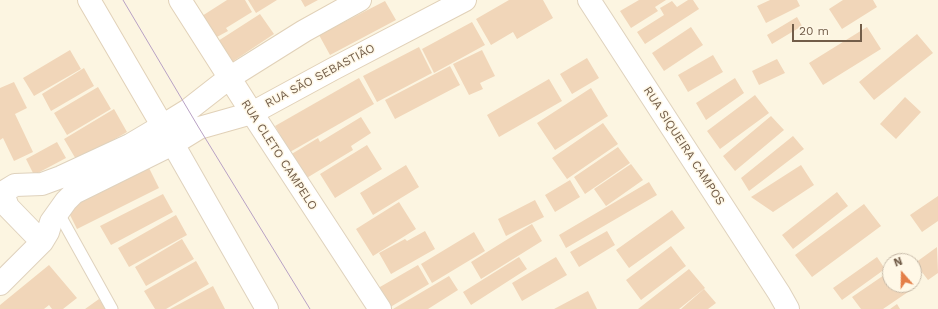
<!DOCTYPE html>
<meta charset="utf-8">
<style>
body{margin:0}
#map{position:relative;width:938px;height:309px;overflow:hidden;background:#fcf5e1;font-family:"Work Sans",sans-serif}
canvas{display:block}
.north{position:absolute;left:882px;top:253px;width:40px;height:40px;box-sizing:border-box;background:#fff8e7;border:1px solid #c7baa8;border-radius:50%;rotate:340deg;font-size:11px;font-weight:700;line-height:16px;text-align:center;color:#725d49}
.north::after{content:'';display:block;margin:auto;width:14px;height:18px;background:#e47e47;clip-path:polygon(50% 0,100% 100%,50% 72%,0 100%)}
.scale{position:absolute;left:792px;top:24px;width:70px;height:18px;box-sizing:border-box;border:2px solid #725d49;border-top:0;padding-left:5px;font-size:12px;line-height:14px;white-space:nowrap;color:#725d49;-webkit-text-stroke:3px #fff8e7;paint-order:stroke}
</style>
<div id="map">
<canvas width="938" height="309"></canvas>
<div class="north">N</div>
<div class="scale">20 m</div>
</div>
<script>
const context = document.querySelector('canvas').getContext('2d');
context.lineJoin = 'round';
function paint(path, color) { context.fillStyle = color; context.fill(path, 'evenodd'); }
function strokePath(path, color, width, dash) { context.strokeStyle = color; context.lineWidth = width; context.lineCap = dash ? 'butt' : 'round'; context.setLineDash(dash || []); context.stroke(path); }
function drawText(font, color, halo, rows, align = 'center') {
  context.font = font + ' "Work Sans",sans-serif'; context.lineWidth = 3; context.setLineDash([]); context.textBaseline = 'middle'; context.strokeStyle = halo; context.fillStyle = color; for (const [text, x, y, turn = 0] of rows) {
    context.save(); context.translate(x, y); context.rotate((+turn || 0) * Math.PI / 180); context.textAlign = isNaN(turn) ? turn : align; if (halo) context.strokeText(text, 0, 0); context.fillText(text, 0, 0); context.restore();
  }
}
const building = new Path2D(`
 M227 0H245L252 12 226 28 228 31 215 38 202 16Z
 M248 0H277L256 13Z
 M301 0H318L305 7Z
 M509 0H543L553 18 517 39 513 32 491 45 476 19Z
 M639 0H666L655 7 658 11 631 28 620 11Z
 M688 0H693L699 9 645 44 637 32 664 15 660 8 672 1 677 7Z
 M770 0H797L800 6 766 23 757 6Z
 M843 0H873L877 7 842 29 829 9Z
 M385 1 396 20 330 55 319 35Z
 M260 14 274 34 232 62 218 41Z
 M797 17 802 26 772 44 767 35Z
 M472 22 485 45 434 73 422 49Z
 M691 27 703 45 664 71 652 53Z
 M867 27 881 49 823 85 809 63Z
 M917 34 933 53 874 100 859 82Z
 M419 47 432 73 377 102 363 76Z
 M70 50 81 69 34 96 23 78Z
 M482 50 495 76 480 83 483 89 469 95 453 64Z
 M713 55 723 72 688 92 678 75Z
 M587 58 599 78 572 94 560 74Z
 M777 59 785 73 759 85 752 71Z
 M450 66 460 85 395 119 385 100Z
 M84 68 94 86 51 111 42 94Z
 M359 78 374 104 290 152 275 126Z
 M735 78 744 93 706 120 696 103Z
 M549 79 562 101 499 137 487 115Z
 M14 82 27 108 15 114 33 152 14 161 3 138 0 140V88Z
 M98 87 111 109 67 135 54 113Z
 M591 88 608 116 555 150 537 123Z
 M755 95 769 113 720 149 707 131Z
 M905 97 921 112 896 139 880 124Z
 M114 109 127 132 77 161 64 139Z
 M771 116 784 130 735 171 723 156Z
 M361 117 371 133 351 146 353 150 305 179 290 155 318 138 320 142Z
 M603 123 618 144 567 179 552 158Z
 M793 136 804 149 749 191 741 178Z
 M57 142 66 158 34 175 26 159Z
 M367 145 382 169 335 198 320 174Z
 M618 147 630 163 585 194 574 177Z
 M631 164 643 180 606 206 594 189Z
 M406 165 419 187 373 215 360 193Z
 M801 165 814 185 773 212 751 197Z
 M148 166 159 188 77 229 66 207Z
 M570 180 580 197 555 212 545 195Z
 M649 182 657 195 566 248 559 235Z
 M837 192 848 206 793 249 782 235Z
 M163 194 173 212 111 245 100 226Z
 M938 196V221L922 232 910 215Z
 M535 200 544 217 506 236 498 219Z
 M399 202 416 229 373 256 356 229Z
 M864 204 881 226 812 277 795 255Z
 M672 210 685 228 629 268 616 250Z
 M176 215 187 235 129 267 118 248Z
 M532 224 542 241 481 279 471 262Z
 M425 231 435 249 391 274 379 253 405 239 407 241Z
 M607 231 615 245 579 267 570 252Z
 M474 232 485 251 432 283 421 264Z
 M182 239 194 259 146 286 135 267Z
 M671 246 686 266 641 300 626 280Z
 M937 247 938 273 928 280 915 263Z
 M519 257 527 269 471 305 463 292Z
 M556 257 567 275 522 301 512 283Z
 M877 257 885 269 842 300 833 288Z
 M196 261 209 284 166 309H155L144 291Z
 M49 265 77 298 63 309H52L49 305 44 309H0V305Z
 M418 265 429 284 387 309 373 291Z
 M689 269 705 288 679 309H638Z
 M890 271V285H903L908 292 883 309H861L852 297Z
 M449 276 458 290 428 309H393Z
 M213 286 225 309H170Z
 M704 289 716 303 708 309H681Z
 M588 291 597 309H554Z
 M99 299 106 309H85Z
 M897 304 900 309H890Z`);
const lane = new Path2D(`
 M58 212 112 309`);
const street = new Path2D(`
 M589 0 779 293 788 309
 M252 113 380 309
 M42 242 8 207 4 196 5 191 15 185 42 184 61 177 130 145 162 126
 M0 284 42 242 48 232 51 222 66 201 74 193 173 144 267 309`);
const secondary = new Path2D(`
 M89 0 173 144 199 128 252 113 333 69 465 0
 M180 0 252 113
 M162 126 188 110 229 78 304 31 360 0`);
const tram = new Path2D(`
 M123 0 199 128 310 309`);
const streetNames = [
 ["RUA SÃO SEBASTIÃO",320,76,-28],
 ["RUA SIQUEIRA CAMPOS",684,146,57],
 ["RUA CLETO CAMPELO",279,155,57]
];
paint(building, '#f1d6b9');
strokePath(lane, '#dfd2bd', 13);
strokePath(street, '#dfd2bd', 24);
strokePath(secondary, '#e1d1b8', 24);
strokePath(lane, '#fff', 11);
strokePath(street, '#fff', 22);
strokePath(secondary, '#fff', 22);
strokePath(tram, '#b8a1c4', 1);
drawText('12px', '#725d49', '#fff8e7', streetNames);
</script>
